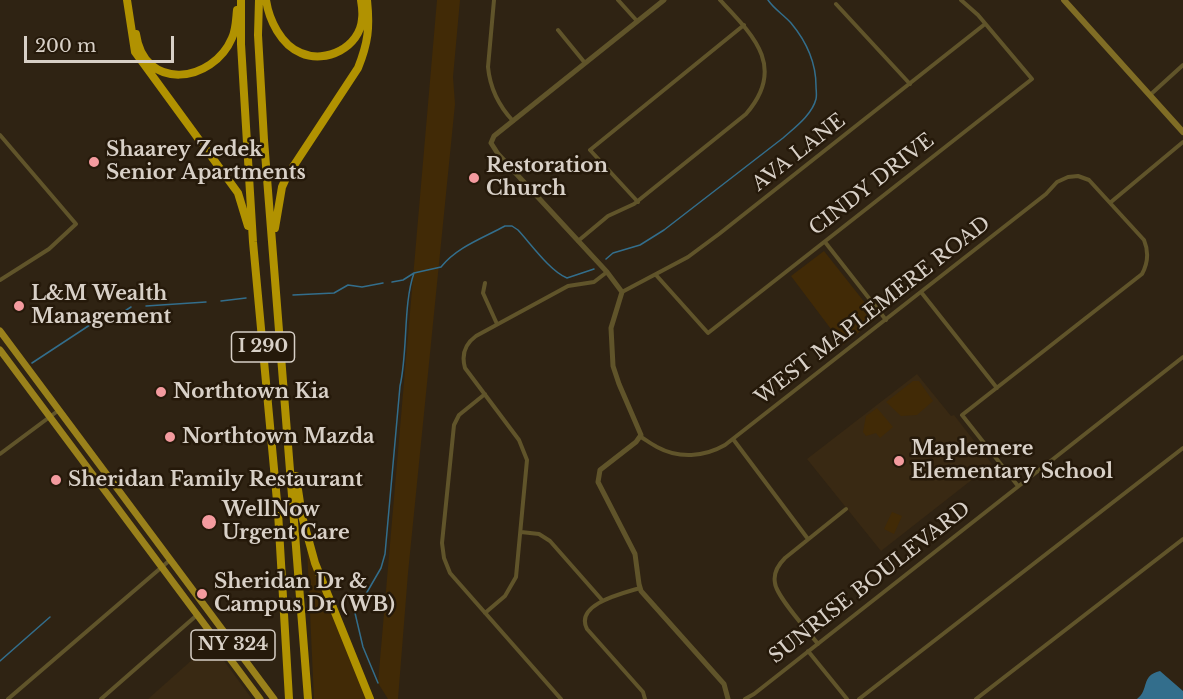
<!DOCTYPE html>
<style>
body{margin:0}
#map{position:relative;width:1183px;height:699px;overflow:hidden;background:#2f2313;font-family:"Libre Baskerville",serif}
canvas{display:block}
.scale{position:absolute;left:24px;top:36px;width:150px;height:27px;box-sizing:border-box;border:3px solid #d8d0c7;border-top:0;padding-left:8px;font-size:18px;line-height:21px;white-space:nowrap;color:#d8d0c7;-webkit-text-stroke:4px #25190a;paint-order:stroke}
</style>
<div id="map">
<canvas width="1183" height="699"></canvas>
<div class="scale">200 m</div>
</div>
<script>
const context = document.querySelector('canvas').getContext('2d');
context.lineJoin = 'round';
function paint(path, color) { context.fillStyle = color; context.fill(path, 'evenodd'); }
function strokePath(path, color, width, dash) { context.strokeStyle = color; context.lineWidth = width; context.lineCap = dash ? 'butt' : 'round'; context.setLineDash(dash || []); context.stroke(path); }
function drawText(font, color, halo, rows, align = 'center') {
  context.font = font + ' "Libre Baskerville",serif'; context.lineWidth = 5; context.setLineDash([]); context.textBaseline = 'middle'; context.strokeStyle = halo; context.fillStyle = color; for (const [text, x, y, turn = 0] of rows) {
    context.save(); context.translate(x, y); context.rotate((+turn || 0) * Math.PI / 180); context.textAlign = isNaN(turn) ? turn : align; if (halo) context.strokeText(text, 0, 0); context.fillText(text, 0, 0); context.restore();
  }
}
const built = new Path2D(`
 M917 374 951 416 954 415 992 464 881 551 807 459Z
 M211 643 252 699H148Z`);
const green = new Path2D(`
 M437 0H460L453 77 455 104 408 573 398 699H388L378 683Z
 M824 251 877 318 843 345 791 276Z
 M913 381H919L933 401 917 415 901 416 886 402Z
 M877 408 893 427 880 438 876 433 866 436 863 432 866 416Z
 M892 512 902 516 894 534 884 529Z
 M307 548 367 699H314Z`);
const water = new Path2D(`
 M1160 671 1183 691V699H1137C1150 689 1140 676 1160 671Z`);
const stream = new Path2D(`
 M606 259 613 253 640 245 664 230 783 138C794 128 812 115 816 99 817 95 816 90 816 86 816 61 806 41 791 23 784 15 774 9 768 0
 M392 282 403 280 414 273 441 267C457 247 483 238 505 226H512L518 230C531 244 550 271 567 278L594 269
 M293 295 334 293 348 285 362 287 383 283
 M221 301 246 298
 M146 306 206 302
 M32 363 105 315 117 316 131 307
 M0 661 50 617
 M378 683 363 647 355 613 381 568 385 554 400 386C408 351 403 304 414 273`);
const minor = new Path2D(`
 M494 0 488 67C490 88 498 105 513 121
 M618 0 637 21
 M836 4 910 84
 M558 30 585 63
 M1150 95 1183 65
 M0 135 76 224 49 249 0 280
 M638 202 590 150 744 25
 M1111 202 1183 142
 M578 241 608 216 634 204 746 114C787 67 753 35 720 0
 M825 242 886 320
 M656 275 708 333 1032 79 978 15 961 0
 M485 283 483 293 497 324
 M622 292 688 257 719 234 985 24
 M921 292 997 388
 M485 394 459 415 454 425 442 543 444 558 450 573 561 699
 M641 437C646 440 651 444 657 447 679 459 704 457 725 445L1046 194 1057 182 1068 177 1078 176 1089 180 1144 240C1149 252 1148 263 1142 274L962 415 1018 486
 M733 439 808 539
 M0 454 59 410
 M521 532 539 534 550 541 602 600
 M640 588C624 593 574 604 587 629L643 692 645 699
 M485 613 505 596 516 577 527 460 519 440 465 368C461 354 465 344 476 336L568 286 594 282 607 272
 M818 644C808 631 776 596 775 583 773 573 779 564 785 558L846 509
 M808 651 847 699
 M8 699 170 560
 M101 699 197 615
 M745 699 754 694 1183 357
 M859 699 1183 448
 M976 699 1183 539`);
const tertiary = new Path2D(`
 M664 0 494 136 491 143 498 154 607 272 622 292 611 328 613 366 619 384 641 435 636 442 600 470 598 482 635 554 639 584 641 591 724 684 728 699`);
const secondary = new Path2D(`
 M1064 0 1183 132`);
const primary = new Path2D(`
 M0 331 274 699
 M0 350 260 699`);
const motorway = new Path2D(`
 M127 0 135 52 238 193 248 226
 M241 0V44L253 242 278 512 289 699
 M259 0 258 35 264 140 308 699
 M266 0C269 20 281 45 301 53 326 64 360 47 362 19 363 13 362 6 361 0
 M136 34C144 92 213 83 232 38 236 30 236 19 237 10
 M275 228 282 187 287 176 358 68C368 43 370 28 367 0
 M296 476 302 516 315 563 370 699`);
const markers = [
 [94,162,6,"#f49b9f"],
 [474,178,6,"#f49b9f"],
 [19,306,6,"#f49b9f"],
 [161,392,6,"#f49b9f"],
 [170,437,6,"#f49b9f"],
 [899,461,6,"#f49b9f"],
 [56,480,6,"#f49b9f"],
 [209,522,8,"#f49b9f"],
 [202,594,6,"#f49b9f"]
];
const shields = [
 [263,347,63],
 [233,645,84]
];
const shieldNames = [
 ["I 290",263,347],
 ["NY 324",233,645]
];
const poiNames = [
 ["Shaarey Zedek",106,150],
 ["Senior Apartments",106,173],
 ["Restoration",486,166],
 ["Church",486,189],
 ["L&M Wealth",31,294],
 ["Management",31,317],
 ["Northtown Kia",173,392],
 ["Northtown Mazda",182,437],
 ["Maplemere",911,449],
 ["Elementary School",911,472],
 ["Sheridan Family Restaurant",68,480],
 ["WellNow",222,510],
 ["Urgent Care",222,533],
 ["Sheridan Dr &",214,582],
 ["Campus Dr (WB)",214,605]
];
const streetNames = [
 ["AVA LANE",799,153,-38],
 ["CINDY DRIVE",872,185,-38],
 ["WEST MAPLEMERE ROAD",873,311,-38],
 ["SUNRISE BOULEVARD",870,583,-38]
];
paint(built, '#392913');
paint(green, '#412a06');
paint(water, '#336e8c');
strokePath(stream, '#336e8c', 1.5);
strokePath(minor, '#60542a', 4);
strokePath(tertiary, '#60542a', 5);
strokePath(secondary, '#806d25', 6);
strokePath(primary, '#9a811b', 7);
strokePath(motorway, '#b19201', 8);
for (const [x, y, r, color] of markers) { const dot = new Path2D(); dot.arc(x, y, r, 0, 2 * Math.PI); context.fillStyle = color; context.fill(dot); strokePath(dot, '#25190a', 2); }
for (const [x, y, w] of shields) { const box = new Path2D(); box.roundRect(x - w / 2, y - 15, w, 30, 4.5); context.fillStyle = '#25190a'; context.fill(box); strokePath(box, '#d8d0c7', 1.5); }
drawText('bold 18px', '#d8d0c7', null, shieldNames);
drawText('bold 20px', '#d8d0c7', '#25190a', poiNames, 'left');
drawText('20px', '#d8d0c7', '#25190a', streetNames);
</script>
